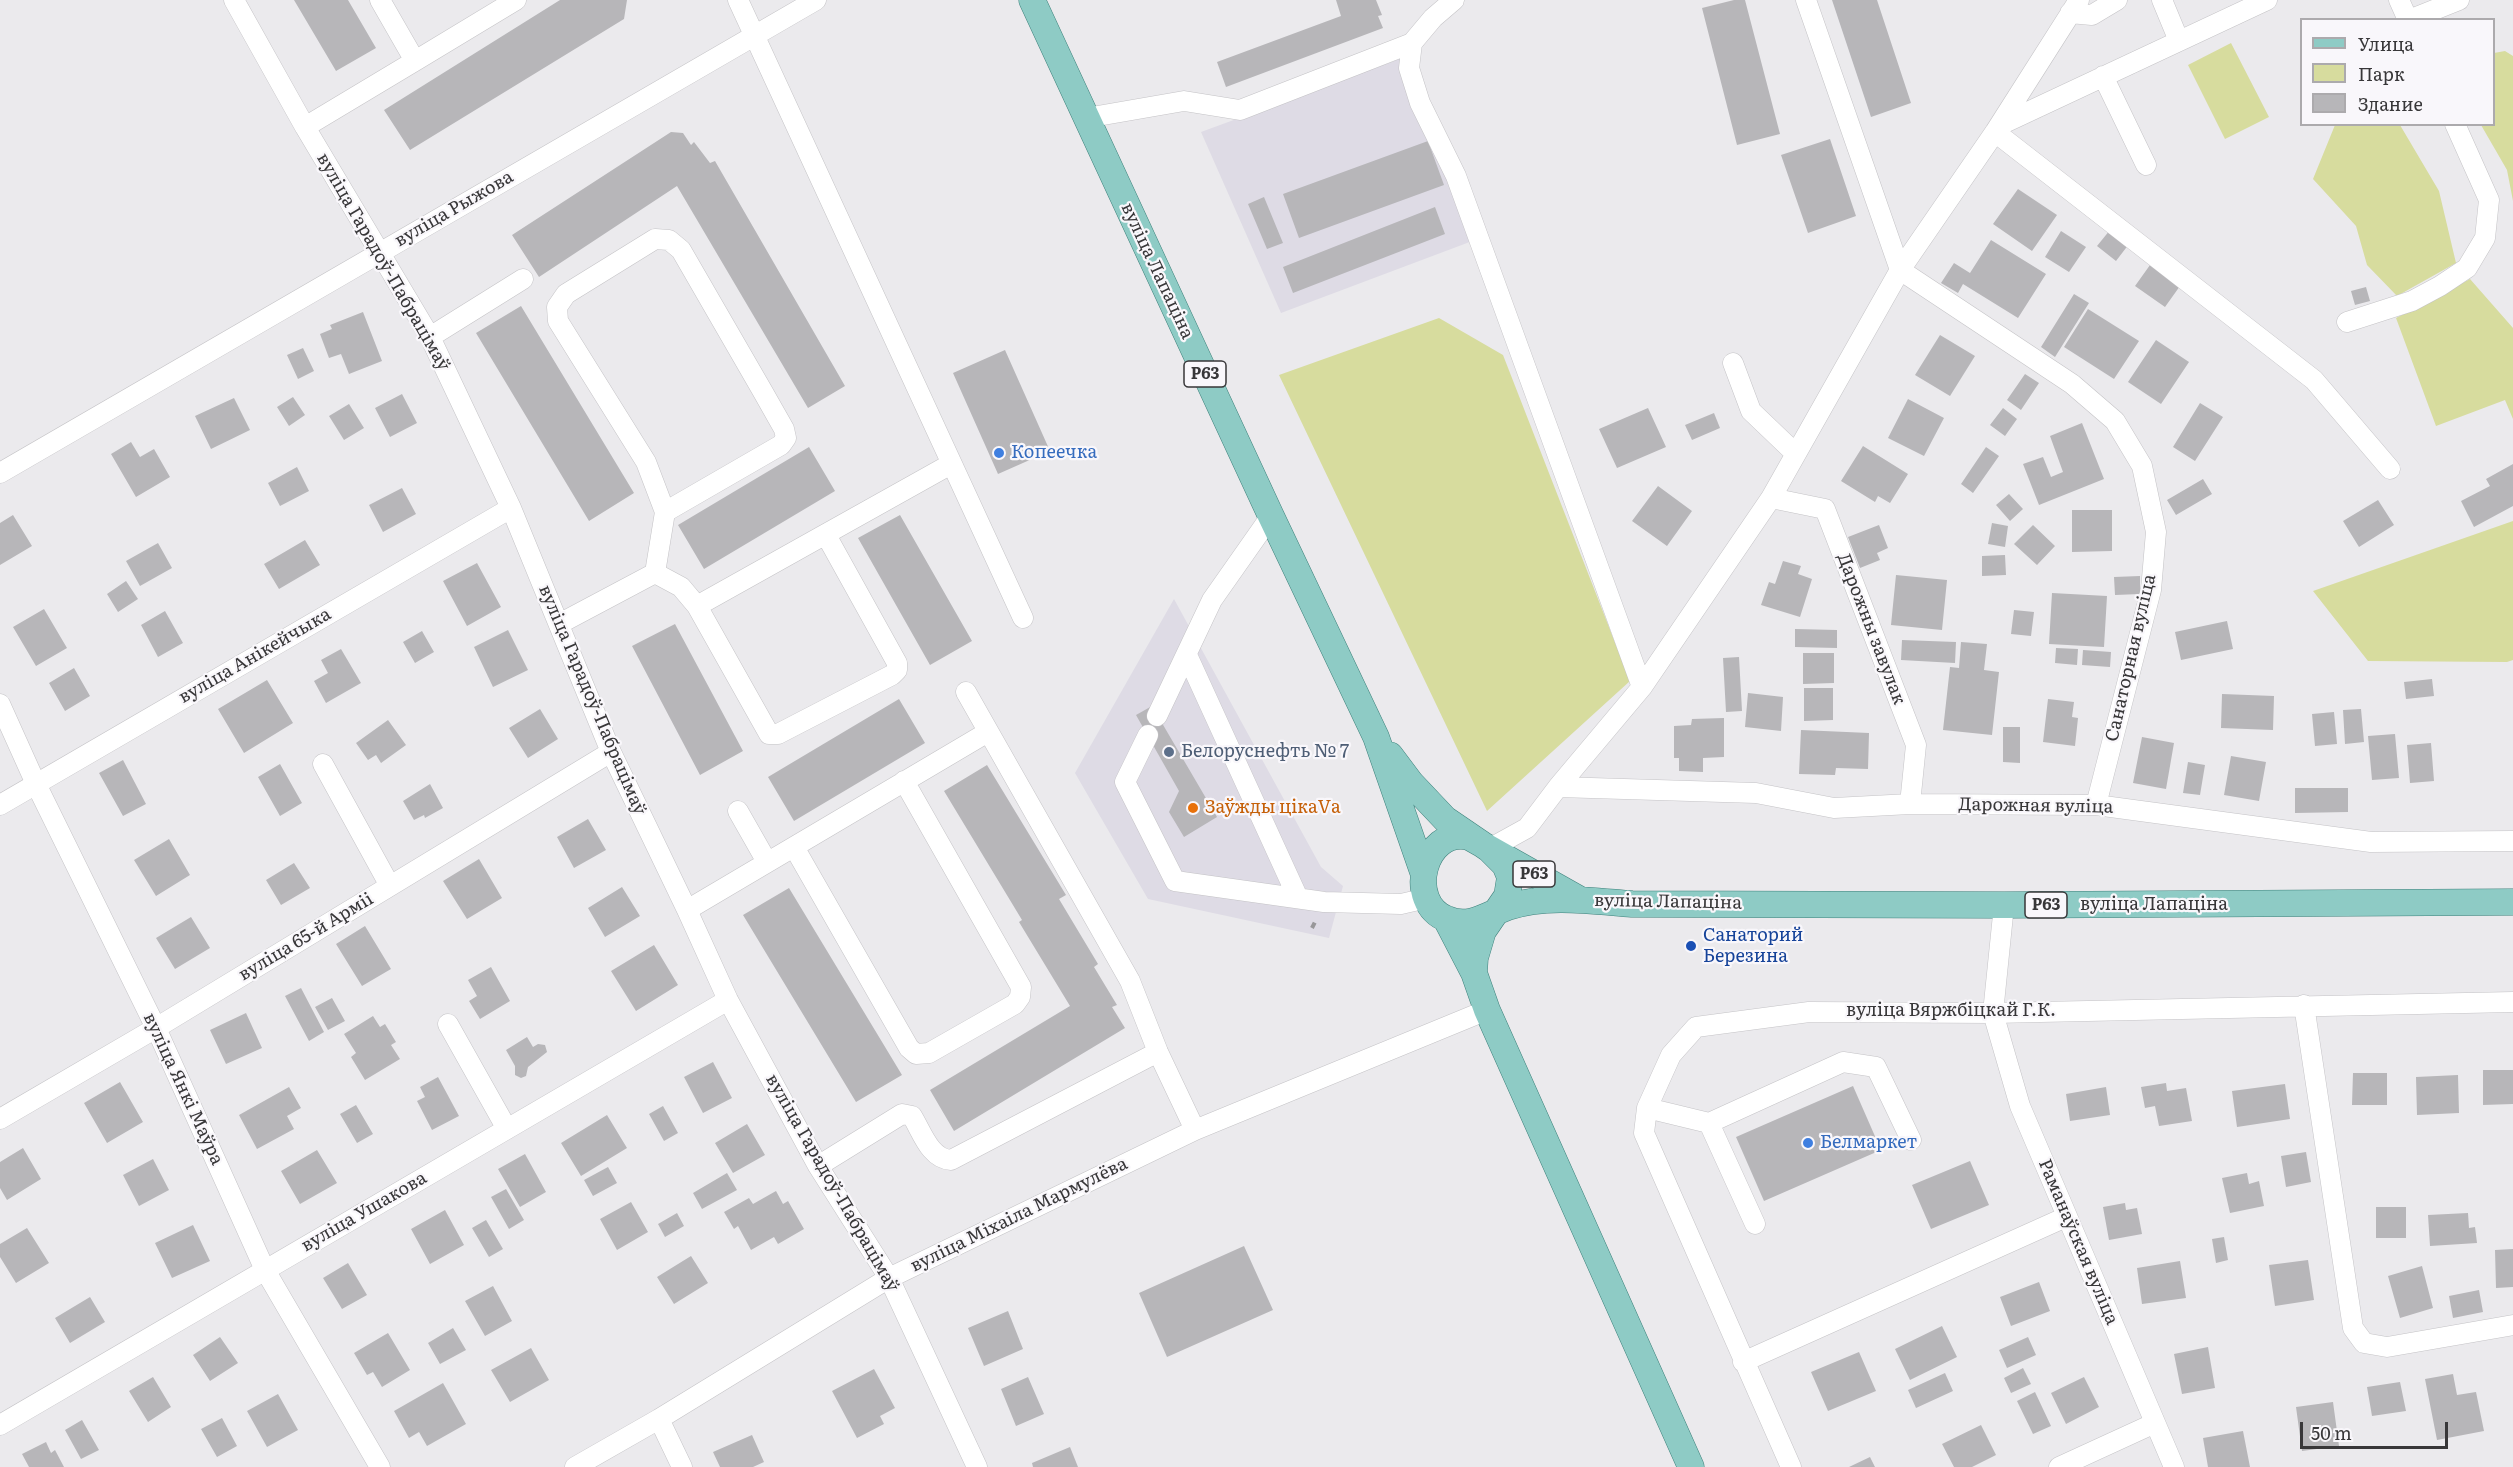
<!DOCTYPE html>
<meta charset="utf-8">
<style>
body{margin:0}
#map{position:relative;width:2513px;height:1467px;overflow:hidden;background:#ebeaed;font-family:Literata,serif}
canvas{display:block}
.legend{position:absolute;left:2300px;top:18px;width:195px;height:108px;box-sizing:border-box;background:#f9f7fb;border:2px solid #acaaad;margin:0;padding:8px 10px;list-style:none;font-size:18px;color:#383739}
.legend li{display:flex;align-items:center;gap:12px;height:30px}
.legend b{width:30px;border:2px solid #acaaad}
.scale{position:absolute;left:2300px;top:1422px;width:148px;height:27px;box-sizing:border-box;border:3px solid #383739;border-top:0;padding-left:8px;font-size:18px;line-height:21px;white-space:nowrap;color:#383739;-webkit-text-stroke:4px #f9f7fb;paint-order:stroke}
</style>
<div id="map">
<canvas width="2513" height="1467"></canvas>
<ul class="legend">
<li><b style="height:8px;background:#8ecbc5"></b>Улица</li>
<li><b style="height:16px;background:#d7dc9e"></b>Парк</li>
<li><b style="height:16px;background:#b7b6b9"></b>Здание</li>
</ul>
<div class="scale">50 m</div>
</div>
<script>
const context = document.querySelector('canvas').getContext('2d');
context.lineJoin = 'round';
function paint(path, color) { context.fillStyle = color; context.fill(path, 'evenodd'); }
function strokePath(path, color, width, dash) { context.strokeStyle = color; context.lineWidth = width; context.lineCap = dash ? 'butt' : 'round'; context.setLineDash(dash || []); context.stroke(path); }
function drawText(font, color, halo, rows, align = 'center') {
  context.font = font + ' Literata,serif'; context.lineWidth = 4.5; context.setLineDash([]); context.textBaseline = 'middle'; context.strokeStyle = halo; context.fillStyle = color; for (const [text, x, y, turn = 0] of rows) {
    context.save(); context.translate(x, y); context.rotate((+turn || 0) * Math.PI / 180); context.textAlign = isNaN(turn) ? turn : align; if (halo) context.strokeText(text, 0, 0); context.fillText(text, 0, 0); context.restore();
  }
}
const built = new Path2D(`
 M1405 57 1475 240 1281 313 1201 132Z
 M1174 599 1321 867 1343 886 1329 938 1148 899 1075 773Z`);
const green = new Path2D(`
 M2231 43 2269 117 2225 139 2188 65Z
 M2505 51 2513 56V201L2507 170 2481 125 2494 124V53Z
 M2335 125H2400L2439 191 2456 263 2397 296 2367 265 2356 226 2313 179Z
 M2470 279 2513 328V419L2505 400 2436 426 2396 318Z
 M1439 318 1503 355 1630 681 1487 811 1279 375Z
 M2513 521V660L2507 662 2368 661 2313 591Z`);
const building = new Path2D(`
 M294 0H348L376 48 336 71Z
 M560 0H627L624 19 410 150 384 110Z
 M1336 0H1376L1382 15 1378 16 1383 28 1226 87 1217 62 1341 16Z
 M1734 0H1745L1780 134 1737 145 1702 8Z
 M1832 0H1877L1911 103 1871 117Z
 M671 132 683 133 691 145 694 142 710 163 715 161 845 386 808 408 677 186 539 277 512 235Z
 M1830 139 1856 216 1808 233 1781 155Z
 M1428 141 1444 185 1299 238 1283 194Z
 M2018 189 2057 215 2032 251 1993 224Z
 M1264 197 1283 243 1267 249 1248 204Z
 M1435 207 1445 234 1293 293 1283 267Z
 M2110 230 2129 244 2116 261 2097 246Z
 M2061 231 2086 247 2069 272 2045 257Z
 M1991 240 2046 274 2018 318 1963 284 1958 293 1941 283 1954 263 1970 273Z
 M2150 265 2180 286 2165 307 2135 286Z
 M2366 287 2370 301 2355 305 2351 291Z
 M2074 294 2089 303 2055 357 2041 347Z
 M521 306 634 493 589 521 476 333Z
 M2088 309 2139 341 2114 379 2064 347Z
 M363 312 382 361 349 374 341 354 329 358 320 334 332 329 330 325Z
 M1940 335 1975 356 1950 396 1915 375Z
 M2156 340 2189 362 2161 404 2128 382Z
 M303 348 314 371 298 379 287 355Z
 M1005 350 1050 451 998 474 953 373Z
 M2025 374 2039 383 2021 410 2007 400Z
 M402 394 417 423 390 437 375 408Z
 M293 397 305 415 289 426 277 407Z
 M234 398 250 430 211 449 195 416Z
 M1908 399 1944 418 1924 456 1888 438Z
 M2200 403 2223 417 2195 461 2173 447Z
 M349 404 364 428 344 440 329 416Z
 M1648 408 1666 447 1617 468 1599 429Z
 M2003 408 2017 419 2005 436 1990 425Z
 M1714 413 1720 428 1692 440 1685 425Z
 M2082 423 2104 479 2039 505 2023 464 2043 457 2051 477 2063 472 2050 436Z
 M131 442 140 457 154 449 170 477 136 497 111 454Z
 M1863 446 1908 474 1890 503 1878 496 1875 502 1841 481Z
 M809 447 835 491 704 569 678 525Z
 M1986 447 1999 456 1973 493 1961 484Z
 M2513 464V506L2474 527 2461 501 2490 486 2486 479Z
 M297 467 309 491 280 506 268 483Z
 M2203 479 2212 494 2176 515 2167 500Z
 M1658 486 1692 511 1667 546 1632 521Z
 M402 488 416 514 383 532 369 505Z
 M2009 494 2023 509 2010 521 1996 505Z
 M2378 500 2394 525 2359 547 2343 521Z
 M2072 510H2112V551L2072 552Z
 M13 515 32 546 0 565V523Z
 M900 515 972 641 930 665 858 538Z
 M1992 523 2008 526 2005 547 1988 544Z
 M1879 525 1888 548 1877 553 1880 560 1860 568 1848 537Z
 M2033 525 2055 546 2037 565 2014 544Z
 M305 540 320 565 279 589 264 564Z
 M158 543 172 568 140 586 126 561Z
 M2005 555 2006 575 1982 576V556Z
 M1783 561 1801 566 1798 574 1812 579 1800 617 1761 605 1769 582 1775 584Z
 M477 563 501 607 467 626 443 581Z
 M1896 575 1947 580 1942 630 1891 625Z
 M2140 576V594L2115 595 2114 577Z
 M126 581 138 599 118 612 107 594Z
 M2052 593 2107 596 2104 647 2049 644Z
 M44 609 67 648 36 666 13 627Z
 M2014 610 2034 612 2031 636 2011 634Z
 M165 611 183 643 158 657 141 625Z
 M2227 621 2233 649 2181 660 2175 632Z
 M675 624 743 751 700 775 632 646Z
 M1795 629 1837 630V648L1795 647Z
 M508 630 528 670 493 687 474 647Z
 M422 631 434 652 415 663 403 642Z
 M1902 640 1956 642 1955 663 1901 660Z
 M1961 642 1987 644 1984 670 1999 672 1992 735 1943 730 1950 667 1959 668Z
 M2056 648 2078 649 2077 665 2055 663Z
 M341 649 361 683 326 703 314 681 328 673 321 660Z
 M2083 650 2111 652 2110 667 2082 665Z
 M1803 653H1834V683L1803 684Z
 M1739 657 1742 711 1726 712 1723 658Z
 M74 668 90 696 65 711 49 683Z
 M2432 679 2434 696 2406 699 2404 682Z
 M267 680 293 723 244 753 218 709Z
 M1804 688H1833V720L1804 721Z
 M1748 693 1783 697 1781 731 1745 727Z
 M2222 694 2274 696 2273 730 2221 728Z
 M899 699 925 743 794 821 768 777Z
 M2048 699 2074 702 2072 717 2078 718 2075 746 2043 742Z
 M1152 706 1217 817 1184 837 1169 812 1179 791 1136 715Z
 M540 709 558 739 528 758 509 728Z
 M2361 709 2364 742 2345 744 2343 710Z
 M2334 712 2337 744 2315 746 2312 714Z
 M1724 718V757L1703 758V772L1679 771V758H1674V726L1691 725 1692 719Z
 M388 720 406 745 381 763 376 755 368 760 356 743Z
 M2003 727H2020V763L2003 762Z
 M1801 730 1869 733 1868 769 1836 768 1835 775 1799 774Z
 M2395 734 2399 778 2372 780 2368 736Z
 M2142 737 2174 743 2166 789 2133 783Z
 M2431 743 2434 781 2410 783 2407 745Z
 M2231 756 2266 762 2259 801 2224 795Z
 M123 760 146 804 123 816 99 773Z
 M2188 762 2205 765 2200 795 2183 793Z
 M280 764 302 803 280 816 258 777Z
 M987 765 1066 895 1059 899 1098 964 1094 967 1117 1005 1112 1007 1125 1028 954 1131 930 1090 1070 1006 1019 922 1022 920 944 791Z
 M430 784 443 808 425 818 424 815 414 820 403 801Z
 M2295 788H2348V812L2295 813Z
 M588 819 606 850 574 868 557 837Z
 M169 839 190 875 156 896 134 860Z
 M479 859 502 898 467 919 443 881Z
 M294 863 310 888 281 905 266 880Z
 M622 887 640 916 605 937 588 908Z
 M789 888 902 1075 856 1102 743 915Z
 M191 917 210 948 175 969 156 938Z
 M365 926 391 969 362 986 336 944Z
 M654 945 678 985 636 1011 611 971Z
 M491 967 510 1001 480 1019 469 1001 477 996 468 980Z
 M301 988 324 1032 309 1041 285 996Z
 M332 998 345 1021 328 1030 315 1007Z
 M246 1013 262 1048 226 1064 210 1030Z
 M373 1016 380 1027 385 1024 396 1042 391 1045 400 1059 365 1080 351 1057 356 1053 344 1034Z
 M527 1037 533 1047 538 1044 545 1045 547 1052 528 1067 526 1076 521 1078 515 1075V1066L506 1050Z
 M713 1062 732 1098 703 1113 684 1077Z
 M2483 1070H2513V1104L2483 1105Z
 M2353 1073H2387V1105H2352Z
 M2458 1075 2459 1113 2417 1115 2416 1077Z
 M438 1077 459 1116 432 1130 417 1101 425 1097 420 1087Z
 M120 1082 143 1122 107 1143 84 1103Z
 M2166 1083 2167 1091 2186 1088 2192 1121 2159 1126 2155 1106 2145 1108 2141 1087Z
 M2285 1084 2290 1119 2237 1127 2232 1091Z
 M1853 1086 1881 1150 1764 1201 1736 1137Z
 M289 1087 301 1108 287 1116 294 1129 257 1149 239 1115Z
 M2106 1087 2110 1115 2070 1121 2066 1094Z
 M356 1105 373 1134 357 1143 340 1114Z
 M663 1106 678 1133 664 1141 649 1114Z
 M607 1115 627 1148 581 1176 561 1143Z
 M747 1124 765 1155 733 1173 715 1143Z
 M23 1148 41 1179 7 1200 0 1188V1162Z
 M317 1150 337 1183 300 1204 281 1171Z
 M2306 1152 2311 1182 2286 1187 2281 1156Z
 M525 1154 546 1192 520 1207 498 1169Z
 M153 1159 169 1190 139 1206 123 1175Z
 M1970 1161 1989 1205 1931 1229 1912 1185Z
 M608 1167 617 1183 593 1196 584 1180Z
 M727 1173 737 1190 702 1209 693 1193Z
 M2247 1173 2249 1184 2259 1181 2264 1206 2230 1213 2222 1178Z
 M506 1189 524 1220 509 1229 491 1197Z
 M776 1191 783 1204 788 1201 804 1229 778 1244 774 1237 751 1250 738 1226 734 1229 724 1212 749 1198 753 1204Z
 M631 1202 648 1232 617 1250 600 1219Z
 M2125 1203 2126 1210 2137 1208 2142 1234 2109 1240 2103 1207Z
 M2376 1207H2406V1238H2376Z
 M445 1210 464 1245 430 1264 411 1229Z
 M677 1213 684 1226 665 1237 658 1224Z
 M2468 1213 2469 1228 2475 1227 2477 1243 2430 1246 2428 1215Z
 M486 1220 503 1249 489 1257 472 1228Z
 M193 1225 210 1261 172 1278 155 1243Z
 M27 1228 49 1263 16 1283 0 1257V1244Z
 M2224 1237 2228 1260 2216 1263 2212 1239Z
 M1244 1246 1273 1310 1167 1357 1139 1293Z
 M2513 1249V1287L2496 1288 2495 1250Z
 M691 1256 708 1283 674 1304 657 1277Z
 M2308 1260 2314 1300 2275 1306 2269 1265Z
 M2180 1261 2186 1298 2142 1304 2137 1268Z
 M348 1263 367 1295 342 1309 323 1278Z
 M2422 1266 2433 1308 2400 1318 2388 1276Z
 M2039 1282 2050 1311 2011 1326 2000 1297Z
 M493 1286 512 1321 485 1336 465 1301Z
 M2479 1290 2483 1312 2453 1318 2449 1296Z
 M90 1297 105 1322 70 1343 55 1318Z
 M1008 1311 1023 1349 984 1366 968 1328Z
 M1942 1326 1957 1357 1910 1380 1895 1349Z
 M453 1328 466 1350 440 1364 428 1343Z
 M388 1333 410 1370 382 1387 373 1372 367 1375 354 1353Z
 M220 1337 238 1363 210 1381 193 1355Z
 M2028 1337 2036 1355 2007 1368 1999 1350Z
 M2208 1347 2215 1388 2182 1394 2174 1354Z
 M531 1348 549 1380 510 1402 491 1370Z
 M1859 1352 1876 1391 1828 1411 1811 1372Z
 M2023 1368 2031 1384 2011 1393 2004 1378Z
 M874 1369 895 1408 880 1416 884 1424 857 1438 832 1391Z
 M1945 1373 1953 1391 1916 1408 1908 1390Z
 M2453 1374 2457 1395 2476 1392 2484 1431 2437 1440 2425 1379Z
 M153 1377 171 1407 148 1422 129 1391Z
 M1028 1377 1044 1414 1016 1426 1001 1389Z
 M2084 1377 2099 1407 2066 1424 2051 1393Z
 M2400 1382 2406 1411 2372 1416 2367 1387Z
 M443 1383 466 1424 427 1446 419 1432 409 1438 394 1411Z
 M2035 1392 2051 1426 2033 1434 2017 1401Z
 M278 1394 298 1430 267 1447 247 1411Z
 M2333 1402 2339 1446 2302 1451 2296 1407Z
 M222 1418 237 1446 217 1457 201 1429Z
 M82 1420 99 1450 81 1459 65 1430Z
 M1981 1425 1996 1455 1972 1467H1954L1942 1444Z
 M2243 1431 2250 1467H2208L2203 1438Z
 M752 1435 764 1462 753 1467H720L713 1452Z
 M46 1442 51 1453 55 1450 64 1467H29L22 1454Z
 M1070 1447 1078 1467H1033L1032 1463Z
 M1870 1457 1875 1467H1849Z`);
const path = new Path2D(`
 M1312 928 1316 920`);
const minor = new Path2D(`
 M234 0 305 127 430 337 511 508 611 752 687 910 728 1000 818 1166 889 1278 977 1467
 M738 0 1023 618
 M1806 0 1900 270 2072 384 2115 421 2142 466 2156 532 2151 590 2096 805
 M2162 0 2179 41
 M2399 0 2408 20
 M2070 13 2092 15 2117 0
 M2409 20 2459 0
 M1412 43 1409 68 1420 103 1456 176 1642 687
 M415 61 516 0
 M2103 76 2146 165
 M1086 118 1184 101 1240 110 1412 43 1433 18 1454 0
 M2000 125 2267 0
 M305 127 415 61 380 0
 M1995 132 2314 380 2390 469
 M655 239 669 240 681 250 763 392 784 429 786 438 781 445 665 512 646 462 558 321 557 307 566 294Z
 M2347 322 2412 301 2440 286 2467 268 2485 238 2489 200 2455 124
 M430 337 523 279
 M1733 363 1751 411 1796 454
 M0 473 816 0
 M1771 498 1825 509 1916 745 1910 804
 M655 573 681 587 697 606 951 464
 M697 606 769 734H778L892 675 897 670V663L826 535
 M559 624 655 573 665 512
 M1187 655 1298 898
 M966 692 1130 981 1158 1052 1195 1130
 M0 704 36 784 156 1028 265 1270 380 1467
 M1157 716 1212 600 1271 516
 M1148 735 1125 782 1175 881 1324 902 1401 904 1427 898
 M323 764 390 886
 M1558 787 1756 793 1834 808 1910 804 2096 805 2371 842 2513 841
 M0 805 511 508
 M738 811 767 862
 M794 847 909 1048 916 1054 929 1053 1015 1004 1020 997 1021 987 904 781
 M1489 849 1527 828 1558 787 1642 687 1771 498 1900 270 1995 132 2079 0
 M2004 905 1993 1013 2020 1106 2174 1467
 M687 910 988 732
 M2304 1005 2353 1328 2364 1343 2387 1347 2513 1325
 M448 1024 507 1129
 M1647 1108 1709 1123 1755 1224
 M0 1119 156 1028 611 752
 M1709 1123 1843 1062 1876 1067 1911 1140
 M818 1166 902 1114 912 1116C922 1132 930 1159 951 1160L1158 1052
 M1743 1362 2066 1217
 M659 1419 682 1467
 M0 1425 728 1000
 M575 1467 659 1419 889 1278 1195 1130 1487 1010
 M1791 1467 1644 1133 1647 1108 1671 1055 1696 1027 1809 1012 1993 1013 2513 1002
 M2059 1467 2155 1423`);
const major = new Path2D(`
 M1032 0 1271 516 1376 737 1423 872
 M1390 755 1411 783 1445 819 1489 849 1505 865 1510 877 1507 896 1483 931 1475 958 1474 973
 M1579 899 1469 837C1423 827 1405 903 1447 919 1470 929 1488 914 1508 907 1547 894 1593 901 1632 904L2004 905 2513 902
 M1446 919 1474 973 1487 1010 1691 1467`);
const markers = [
 [999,453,6,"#3f7fe0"],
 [1169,752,6,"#5c6f8a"],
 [1193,808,6,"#e8710a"],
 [1691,946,6,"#1a4fb4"],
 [1808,1143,6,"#3f7fe0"]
];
const shields = [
 [1205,374,42],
 [1534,874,42],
 [2046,905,42]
];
const shieldNames = [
 ["Р63",1205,374],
 ["Р63",1534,874],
 ["Р63",2046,905]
];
const streetNames = [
 ["вуліца Рыжова",454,209,-30],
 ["вуліца Гарадоў-Пабрацімаў",383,262,60],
 ["вуліца Лапаціна",1157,271,65],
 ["Дарожны завулак",1871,629,69],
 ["вуліца Анікейчыка",255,656,-30],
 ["Санаторная вуліца",2131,658,-77],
 ["вуліца Гарадоў-Пабрацімаў",592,700,67],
 ["Дарожная вуліца",2036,806,1],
 ["вуліца Лапаціна",1668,902,1],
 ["вуліца Лапаціна",2154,905],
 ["вуліца 65-й Арміі",306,937,-31],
 ["вуліца Вяржбіцкай Г.К.",1951,1011],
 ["вуліца Янкі Маўра",183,1089,65],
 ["вуліца Гарадоў-Пабрацімаў",832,1183,60],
 ["вуліца Ушакова",364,1212,-30],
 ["вуліца Міхаіла Мармулёва",1019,1215,-26],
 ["Раманаўская вуліца",2078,1242,67]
];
const shopNames = [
 ["Копеечка",1011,453],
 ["Белмаркет",1820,1143]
];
const serviceNames = [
 ["Белоруснефть № 7",1181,752]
];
const foodNames = [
 ["Заўжды цікаVа",1205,808]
];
const transitNames = [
 ["Санаторий",1703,936],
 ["Березина",1703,957]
];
paint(built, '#dedbe5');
paint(green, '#d7dc9e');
paint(building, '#b7b6b9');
strokePath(minor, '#c4c3c6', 21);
strokePath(major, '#3e817b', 27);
strokePath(path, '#989799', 4, [6, 3]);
strokePath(minor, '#fff', 20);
strokePath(major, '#8ecbc5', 26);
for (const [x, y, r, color] of markers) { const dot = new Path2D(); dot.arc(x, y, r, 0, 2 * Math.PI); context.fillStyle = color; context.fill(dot); strokePath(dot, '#f9f7fb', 2); }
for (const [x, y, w] of shields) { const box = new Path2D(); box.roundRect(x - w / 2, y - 13, w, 26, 4.5); context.fillStyle = '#f9f7fb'; context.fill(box); strokePath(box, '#383739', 1.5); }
drawText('bold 16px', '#383739', null, shieldNames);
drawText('18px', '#383739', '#f9f7fb', streetNames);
drawText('18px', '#366cbe', '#f9f7fb', shopNames, 'left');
drawText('18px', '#4e5e75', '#f9f7fb', serviceNames, 'left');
drawText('18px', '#c56008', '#f9f7fb', foodNames, 'left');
drawText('18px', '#164399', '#f9f7fb', transitNames, 'left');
</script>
